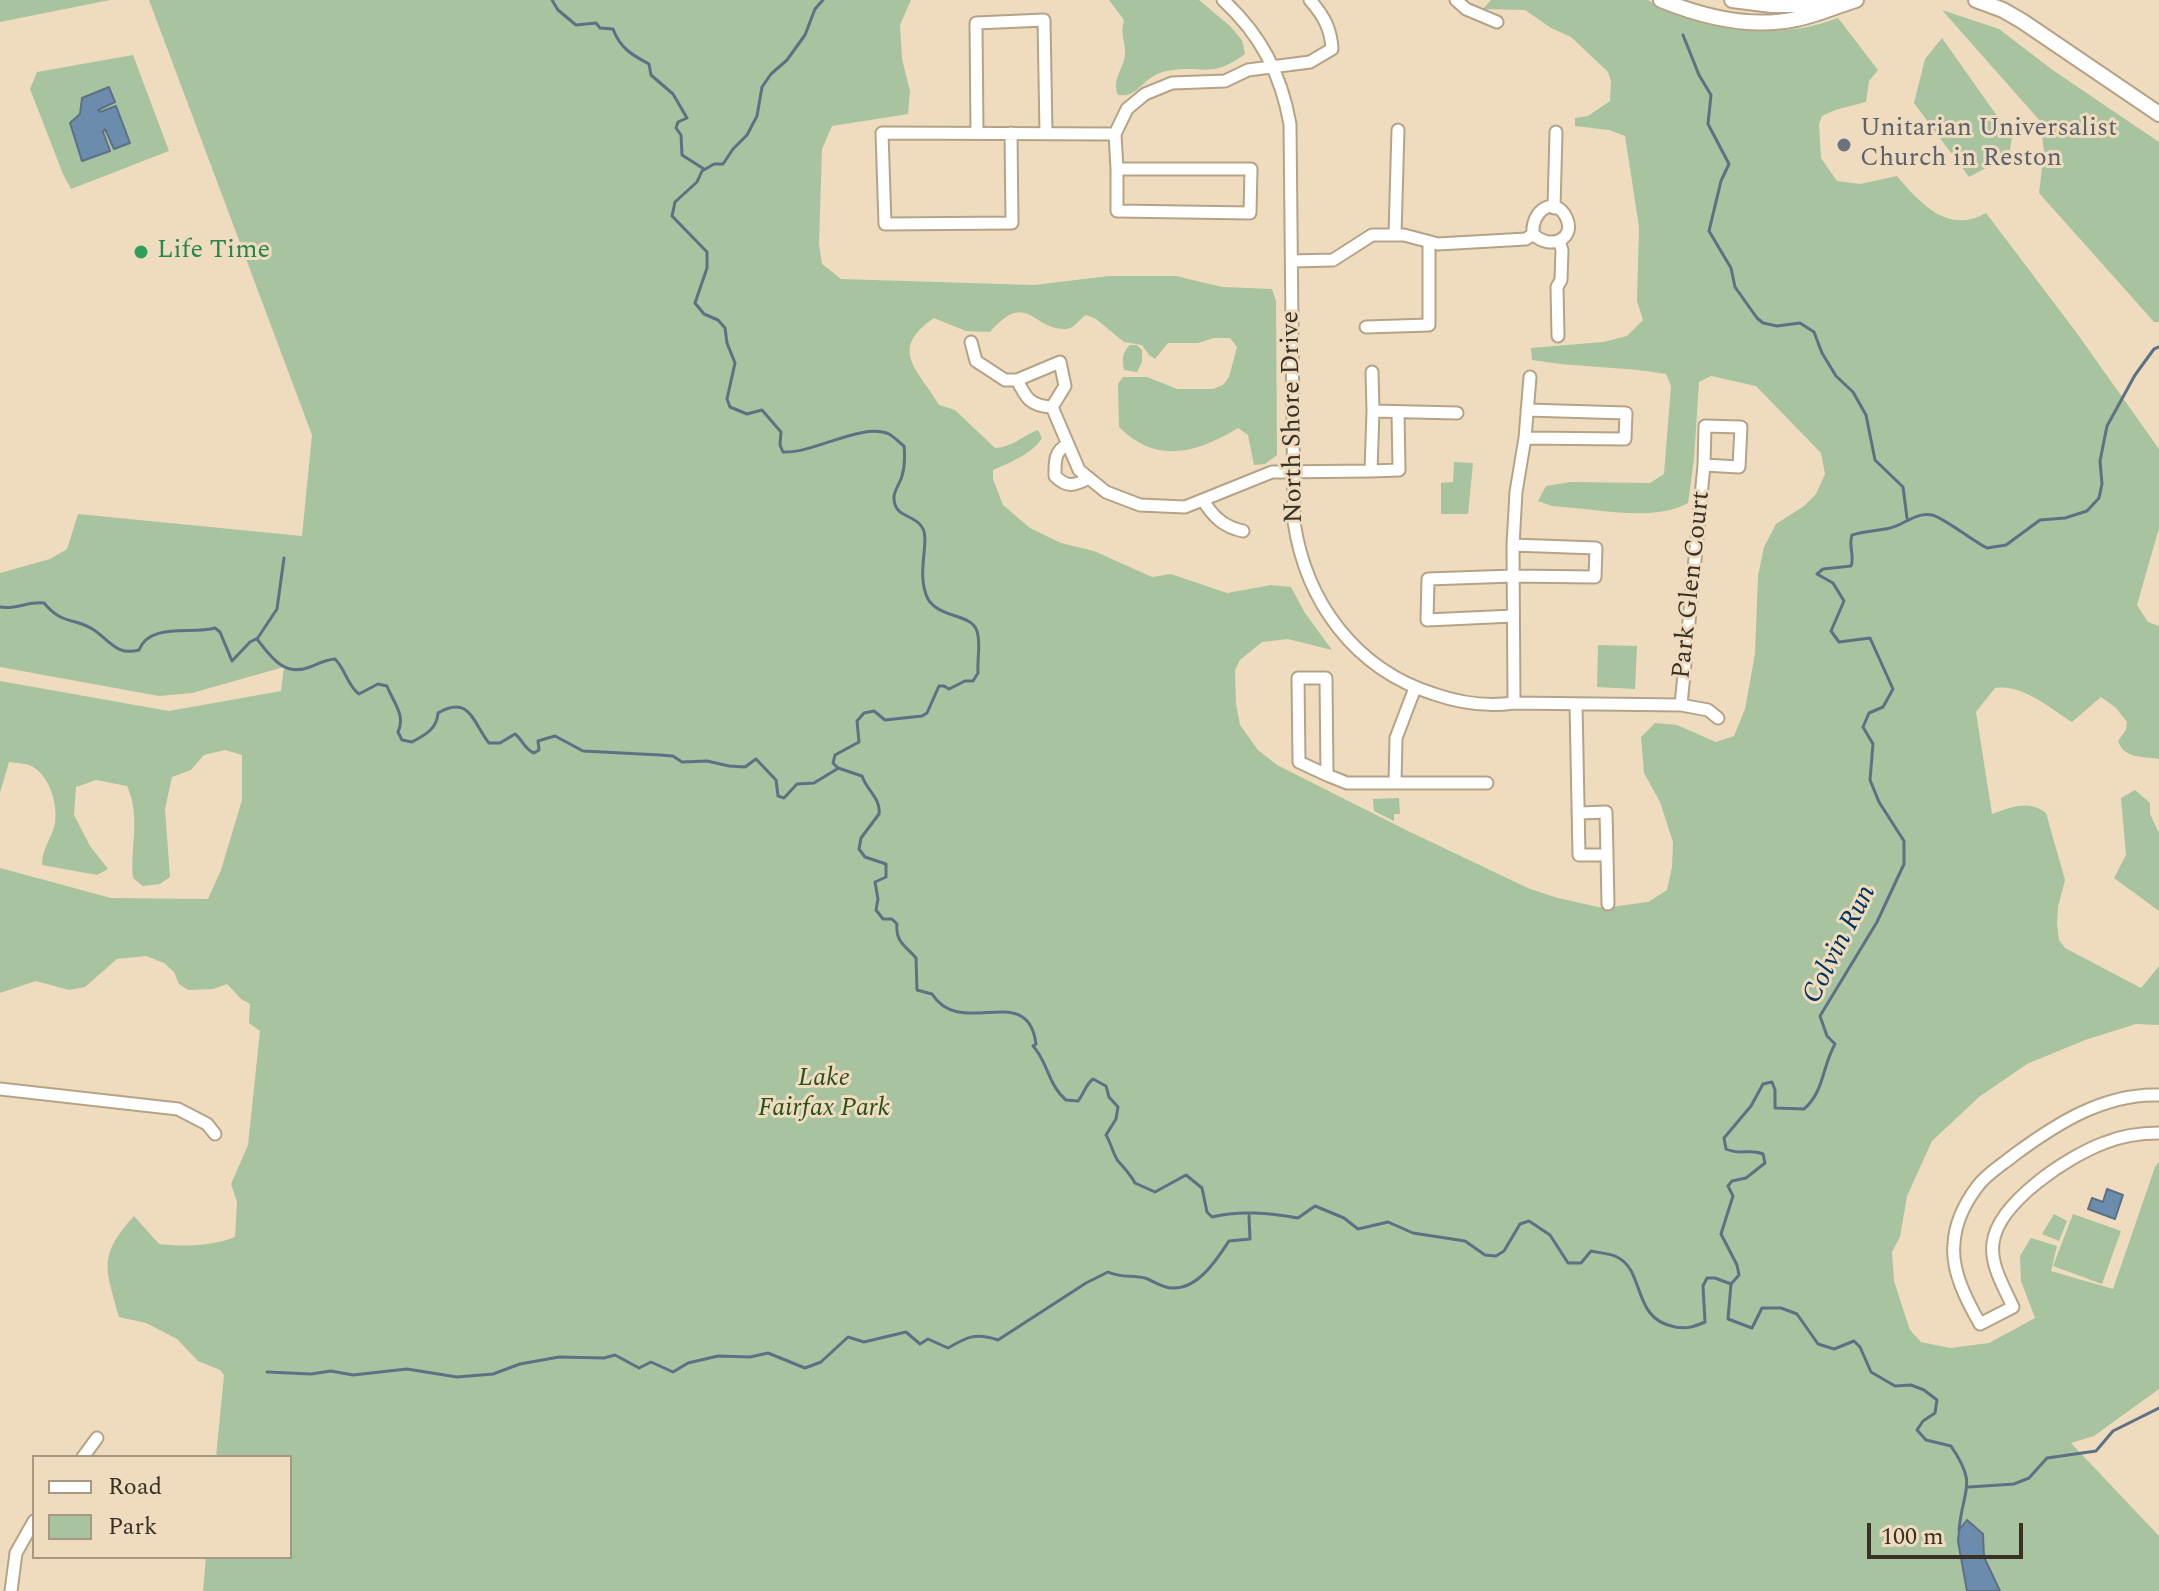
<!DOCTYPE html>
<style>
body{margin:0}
#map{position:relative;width:2159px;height:1591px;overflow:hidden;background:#efdcbf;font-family:Spectral,serif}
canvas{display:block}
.legend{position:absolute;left:32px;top:1455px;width:260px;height:104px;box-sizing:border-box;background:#efdcbf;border:2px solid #a69882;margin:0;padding:10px 14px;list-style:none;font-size:24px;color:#393126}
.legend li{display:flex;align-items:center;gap:16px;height:40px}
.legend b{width:40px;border:2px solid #a69882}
.scale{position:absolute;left:1867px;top:1523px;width:156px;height:36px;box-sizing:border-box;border:4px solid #393126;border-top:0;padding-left:10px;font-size:24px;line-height:28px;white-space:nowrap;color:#393126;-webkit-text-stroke:6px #efdcbf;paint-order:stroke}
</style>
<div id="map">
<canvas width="2159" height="1591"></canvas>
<ul class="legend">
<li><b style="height:10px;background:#fff"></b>Road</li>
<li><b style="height:22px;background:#a8c3a0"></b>Park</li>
</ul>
<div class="scale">100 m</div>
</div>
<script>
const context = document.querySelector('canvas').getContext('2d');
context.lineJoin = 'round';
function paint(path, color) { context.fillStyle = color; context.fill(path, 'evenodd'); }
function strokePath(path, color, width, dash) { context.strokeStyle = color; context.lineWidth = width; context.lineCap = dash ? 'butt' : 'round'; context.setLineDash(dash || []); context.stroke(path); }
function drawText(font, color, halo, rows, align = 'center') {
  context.font = font + ' Spectral,serif'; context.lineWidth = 6; context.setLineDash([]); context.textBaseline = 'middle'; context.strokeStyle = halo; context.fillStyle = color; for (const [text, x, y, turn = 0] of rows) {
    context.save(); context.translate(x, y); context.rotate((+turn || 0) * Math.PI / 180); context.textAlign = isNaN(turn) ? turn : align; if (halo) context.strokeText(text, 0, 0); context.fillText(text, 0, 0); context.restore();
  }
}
const green = new Path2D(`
 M0 0H110L0 22Z
 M149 0H911L900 25 902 59 910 91 908 114 832 126 822 149 819 244 822 264 841 279 1034 285 1109 276H1176L1222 287 1272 289 1276 301 1277 455 1265 464 1254 465 1248 435 1238 428C1197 453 1157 465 1119 427L1118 384 1123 377H1147L1177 389H1213L1223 385 1229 377 1237 347 1230 338H1214L1198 343H1168L1155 359 1149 355 1142 345 1124 342 1096 319 1086 315C1079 319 1074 329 1066 329 1031 330 1028 289 990 332L966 331 934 318C887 350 919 370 939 405L955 410 995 448C1014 447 1021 436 1038 430L1042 438C1032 454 1011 462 993 470V479L1003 505 1030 528 1061 543 1094 551 1152 577 1171 574 1227 593 1271 585 1291 587 1305 613 1332 650 1288 639 1262 642 1240 660 1235 670 1236 704 1240 725 1258 750 1277 765 1408 831 1530 889 1558 898 1603 908 1648 902 1667 890 1672 867 1673 842 1660 802 1644 773 1641 737 1655 723 1677 725 1716 742 1734 736 1745 709 1755 654 1758 576 1764 547 1776 524 1804 506 1816 494 1825 474 1821 453 1756 386 1711 376 1699 382 1694 459 1688 503C1653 523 1592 508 1552 506L1538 501 1546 486 1570 482 1650 483 1664 474 1671 386 1666 374C1622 366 1577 368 1532 360L1531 348 1603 342 1627 336 1643 320 1637 301 1639 227 1625 136 1609 130 1575 126V118L1588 116 1610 101 1611 81 1608 72 1571 37 1551 28 1525 10 1483 9 1491 0H1648C1703 33 1779 41 1838 18L1878 70 1869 81 1866 102 1835 110 1822 116 1819 124 1821 158 1837 181 1860 184 1897 176C1920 203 1948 235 1986 213L2076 332 2159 449V528L2137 605 2148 622 2159 626V759C2144 756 2125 760 2118 741L2126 730 2127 722 2116 708 2101 697 2072 722C2049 708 2023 684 1995 688L1976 712 1992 814C2010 808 2028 799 2046 813L2065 880 2058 907 2057 924 2059 940 2065 948 2141 988 2159 966V1025L2136 1024 2085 1040 2027 1064 1979 1097 1932 1141 1907 1196 1900 1237 1892 1252 1894 1281 1910 1330 1921 1342 1950 1348 1989 1343 2035 1318 2021 1281 2020 1256 2031 1238 2057 1246 2051 1271 2113 1289 2155 1167 2159 1162V1389L2094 1436 2071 1443 2159 1536V1591H203L206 1557H290V1457H216L224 1375 220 1370 198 1361 177 1339 146 1323 119 1317C106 1268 97 1257 134 1216L159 1244C183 1247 213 1246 235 1237L237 1202 231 1184 248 1145 260 1031 249 1023 250 1004 241 999 227 984 213 989 188 990 179 984 174 972 164 963 146 956 117 959 85 987 69 990 36 981 0 993V868L111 898 208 899 221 870 242 800V755L225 750 204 755 191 770 172 777 165 809 170 877 160 884 143 886 133 878C130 847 141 816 127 786L96 780 76 787 74 815 90 846 108 869 97 875 42 865C43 845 52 839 55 823 58 805 50 777 33 767 28 763 16 763 9 762L0 793V681L169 711 281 691 284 667 192 693 159 696 0 667V573L50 559 67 549 78 514 302 536 312 435Z
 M1109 0H1199L1230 26 1242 40 1245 54C1210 80 1202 64 1167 71 1147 75 1143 88 1130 94 1126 96 1122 95 1118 95 1111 78 1125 69 1125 52 1125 37 1120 37 1124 20Z
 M1942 10 1999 29 2054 71 2159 142V322H2154L2039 193 2044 152 2040 121Z
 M1942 38 2012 137 2009 156 1969 177 1914 103 1925 59Z
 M133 55 169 151 71 189 63 174 30 89 37 72Z
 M1130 345H1137L1142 350V362L1137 372 1124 370C1122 360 1122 352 1130 345Z
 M1454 462 1473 463 1468 514H1441V483L1453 482Z
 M1598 645 1637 646 1635 689 1597 687Z
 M2135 790 2150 803V814L2159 833V911L2114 878 2126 855 2121 798Z
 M1399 798 1400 814H1394V821L1374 811 1373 799Z
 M2054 1214 2067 1221 2059 1241 2042 1234Z
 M2073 1214 2121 1231 2102 1284 2053 1266Z`);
const water = new Path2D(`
 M109 87 115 102 98 110 100 112 116 106 130 143 114 149 105 129 103 132 110 151 82 161 70 123 80 114 82 98Z
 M2107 1189 2123 1195 2115 1219 2088 1209 2092 1198 2103 1202Z
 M1967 1520 1983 1534 1984 1557 2000 1591H1967L1958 1541 1959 1530Z`);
const stream = new Path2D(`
 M552 0 558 10 576 25 596 23 600 28 613 29C620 48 632 55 649 64L651 75 673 94 687 118 678 122 676 128 681 135 682 155 704 169
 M823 0 815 9 805 35 787 60 771 74 762 87 757 116 747 135 733 149 723 164H714L702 171 697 182 675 202 672 216 707 252V268L695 303 704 314 718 320 725 328 727 343 735 363 727 399 730 407 747 414 762 410 781 432 780 445 783 452C813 454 862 422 889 434 894 437 899 442 904 446 905 456 905 466 902 476 900 484 893 491 894 499 895 518 914 514 922 527 931 540 915 574 928 599 940 619 971 613 977 631 981 644 977 660 978 673L973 681H965L949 689 944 686H939L927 713 922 716 885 720 874 711 864 713 857 721 859 742 835 755 833 763 838 768 862 776C867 791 881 798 879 814L861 838 859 849 865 857 886 864V877L875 882 878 899 876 910 883 919H892L897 924C895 942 906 946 916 958L917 990 932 994C961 1040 1028 980 1036 1044L1033 1046C1048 1062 1048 1085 1066 1100L1078 1101C1084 1094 1085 1085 1093 1079L1106 1086 1109 1097 1118 1107 1116 1119 1106 1135C1111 1143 1113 1154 1118 1161 1125 1169 1130 1174 1135 1183L1155 1192 1186 1175 1202 1188 1207 1212 1212 1217C1240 1210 1269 1213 1298 1218L1315 1206 1344 1218 1358 1229 1388 1222 1413 1233 1465 1241 1485 1255 1496 1256 1504 1251 1520 1224 1529 1221 1550 1235 1568 1263H1581L1591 1251C1599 1253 1610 1253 1617 1257 1646 1271 1631 1319 1675 1327 1688 1329 1693 1327 1705 1322L1703 1286 1707 1278H1715L1731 1284
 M1683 35 1699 75 1711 95 1708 124 1729 164 1721 181 1709 231 1731 268 1735 287 1757 318 1763 323 1777 326 1800 323 1814 332 1822 353 1836 376 1853 392 1866 415 1875 460 1903 487 1907 518
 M284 558 277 609 257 639C271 657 284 677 310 667 320 663 324 660 335 659 346 670 347 685 359 694L378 684 387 686C393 702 406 715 398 732L402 740 412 742C425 735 437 729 438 713 470 694 473 723 489 743H500L515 734C523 740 524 749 534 753L539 750 538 741 555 736 583 751 660 755 673 756 682 762 707 761 729 766 745 767 756 759 776 780 778 796 784 798 797 784 814 783 837 769
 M0 607C15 610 29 601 44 603 63 626 75 617 94 630 110 641 117 656 139 650 150 622 191 635 215 628L220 632 232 661 250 642 256 639
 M267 1372 311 1374 331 1371 353 1375 407 1369 457 1377 493 1374 520 1364 559 1357 604 1358 615 1355 639 1368 651 1362 673 1372 688 1363 718 1356 750 1357 768 1353 805 1368 821 1362 848 1337 864 1342 906 1332 920 1344 928 1339 948 1348C967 1337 976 1332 998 1340L1086 1283 1108 1272C1121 1278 1131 1275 1145 1278 1154 1281 1163 1289 1174 1288 1199 1288 1217 1259 1229 1241L1250 1239 1249 1216
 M1969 1487 2014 1484 2029 1478 2047 1458 2096 1451 2113 1431 2159 1408
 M1959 1530C1963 1487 1978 1486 1951 1446L1926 1440 1917 1430 1923 1421 1935 1413 1937 1400 1924 1390 1911 1385 1895 1386 1871 1372 1860 1347 1854 1341 1834 1349 1818 1344 1797 1314 1781 1308H1762L1752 1328 1728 1319 1731 1284 1739 1275 1737 1265 1721 1234 1733 1196 1728 1186 1732 1181 1746 1178 1765 1163 1763 1154C1749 1148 1741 1156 1726 1149L1724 1138 1751 1106 1763 1084 1772 1082 1775 1090V1108L1804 1109C1824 1092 1822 1067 1835 1044L1827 1036 1820 1016 1877 922 1904 864V841L1879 802 1870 780 1873 744 1863 727 1869 713 1883 707 1893 689 1870 638 1839 642 1831 631 1844 601 1833 583 1817 574 1823 569 1851 566C1855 556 1848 546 1852 535 1865 531 1877 531 1890 528 1904 525 1915 512 1932 515 1943 517 1974 542 1987 548L2006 545 2040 520 2065 518 2087 511 2099 498 2102 484 2100 461 2107 426 2135 375 2154 349 2159 347`);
const minor = new Path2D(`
 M1223 0C1261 35 1281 74 1290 124L1294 522C1306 602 1355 669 1434 694 1460 703 1487 707 1514 703L1681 705 1708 710 1718 718
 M1456 0 1466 9 1497 22
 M977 133 976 23 1044 20 1046 133
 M1011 133 1012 223 885 224 882 133 1115 134
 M1117 169V211L1250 213 1251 169H1117L1115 134 1127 109 1145 94 1172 83 1225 81 1248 70 1310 62 1332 49C1331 28 1323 15 1310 0
 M1554 208 1556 132
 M1395 234 1398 130
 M1292 261 1333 260 1372 235H1404L1438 244 1526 239 1533 234C1550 251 1577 239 1566 217 1555 195 1531 210 1533 234
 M1366 327 1429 325V243
 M1558 336 1557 287 1561 280 1562 250 1559 241
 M971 342 976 361 1005 380H1017C1026 398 1030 406 1052 407L1079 470 1106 492 1140 505 1185 507 1272 472 1371 471 1373 411 1457 413
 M1372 372 1373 411
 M1017 380 1060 362 1065 386 1052 407
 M1705 426 1741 427 1739 467 1704 465Z
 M1525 438 1625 439 1626 413 1527 410
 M1067 445C1054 451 1055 463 1055 476 1067 488 1074 486 1089 478
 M1371 471 1399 470 1398 412
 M1203 500C1213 517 1224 527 1243 531
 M1513 616 1427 620 1428 579 1513 576 1595 577 1596 548 1513 545
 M1514 703 1513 545 1516 492 1525 438 1530 377
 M1576 704 1579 855H1607L1606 812 1580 813
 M1681 705 1704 465
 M1327 775 1299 762 1298 678H1326L1327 775 1347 783H1487
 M1395 783 1396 738 1415 688
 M1607 855 1608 904
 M0 1089 178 1109 207 1124 215 1134
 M2159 1095C2104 1093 2056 1124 2014 1155 2002 1165 1986 1174 1977 1187 1965 1203 1955 1223 1954 1244 1951 1271 1967 1301 1980 1324L2013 1307C2004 1287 1990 1265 1993 1243 1998 1202 2069 1156 2104 1143 2121 1136 2141 1133 2159 1133
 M83 1457 97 1438
 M11 1591 16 1553 34 1521`);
const major = new Path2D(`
 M1661 0C1703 17 1751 29 1796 19 1816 15 1836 6 1856 0
 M1732 0 1772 5H1829
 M1976 0 2003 10 2022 21 2159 114`);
const markers = [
 [1844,145,8,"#6b7280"],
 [141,252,8,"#2e9e5b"]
];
const worshipNames = [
 ["Unitarian Universalist",1860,130],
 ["Church in Reston",1860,160]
];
const leisureNames = [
 ["Life Time",157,252]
];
const streetNames = [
 ["North Shore Drive",1294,417,-91],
 ["Park Glen Court",1693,585,-84]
];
const parkNames = [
 ["Lake",824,1080],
 ["Fairfax Park",824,1110]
];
const waterNames = [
 ["Colvin Run",1841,945,-63]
];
paint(green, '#a8c3a0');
paint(water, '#6c8cad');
strokePath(water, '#5d7184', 2);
strokePath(stream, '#5d7184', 3);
strokePath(minor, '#b5a387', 15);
strokePath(major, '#b5a387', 18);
strokePath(minor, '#fff', 11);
strokePath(major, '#fff', 14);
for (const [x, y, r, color] of markers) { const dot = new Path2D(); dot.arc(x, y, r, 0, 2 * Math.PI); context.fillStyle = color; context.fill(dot); strokePath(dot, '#efdcbf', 3); }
drawText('26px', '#5b616d', '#efdcbf', worshipNames, 'left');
drawText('26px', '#27864d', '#efdcbf', leisureNames, 'left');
drawText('26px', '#393126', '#efdcbf', streetNames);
drawText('italic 26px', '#28501b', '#efdcbf', parkNames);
drawText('italic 28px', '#003561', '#efdcbf', waterNames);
</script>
